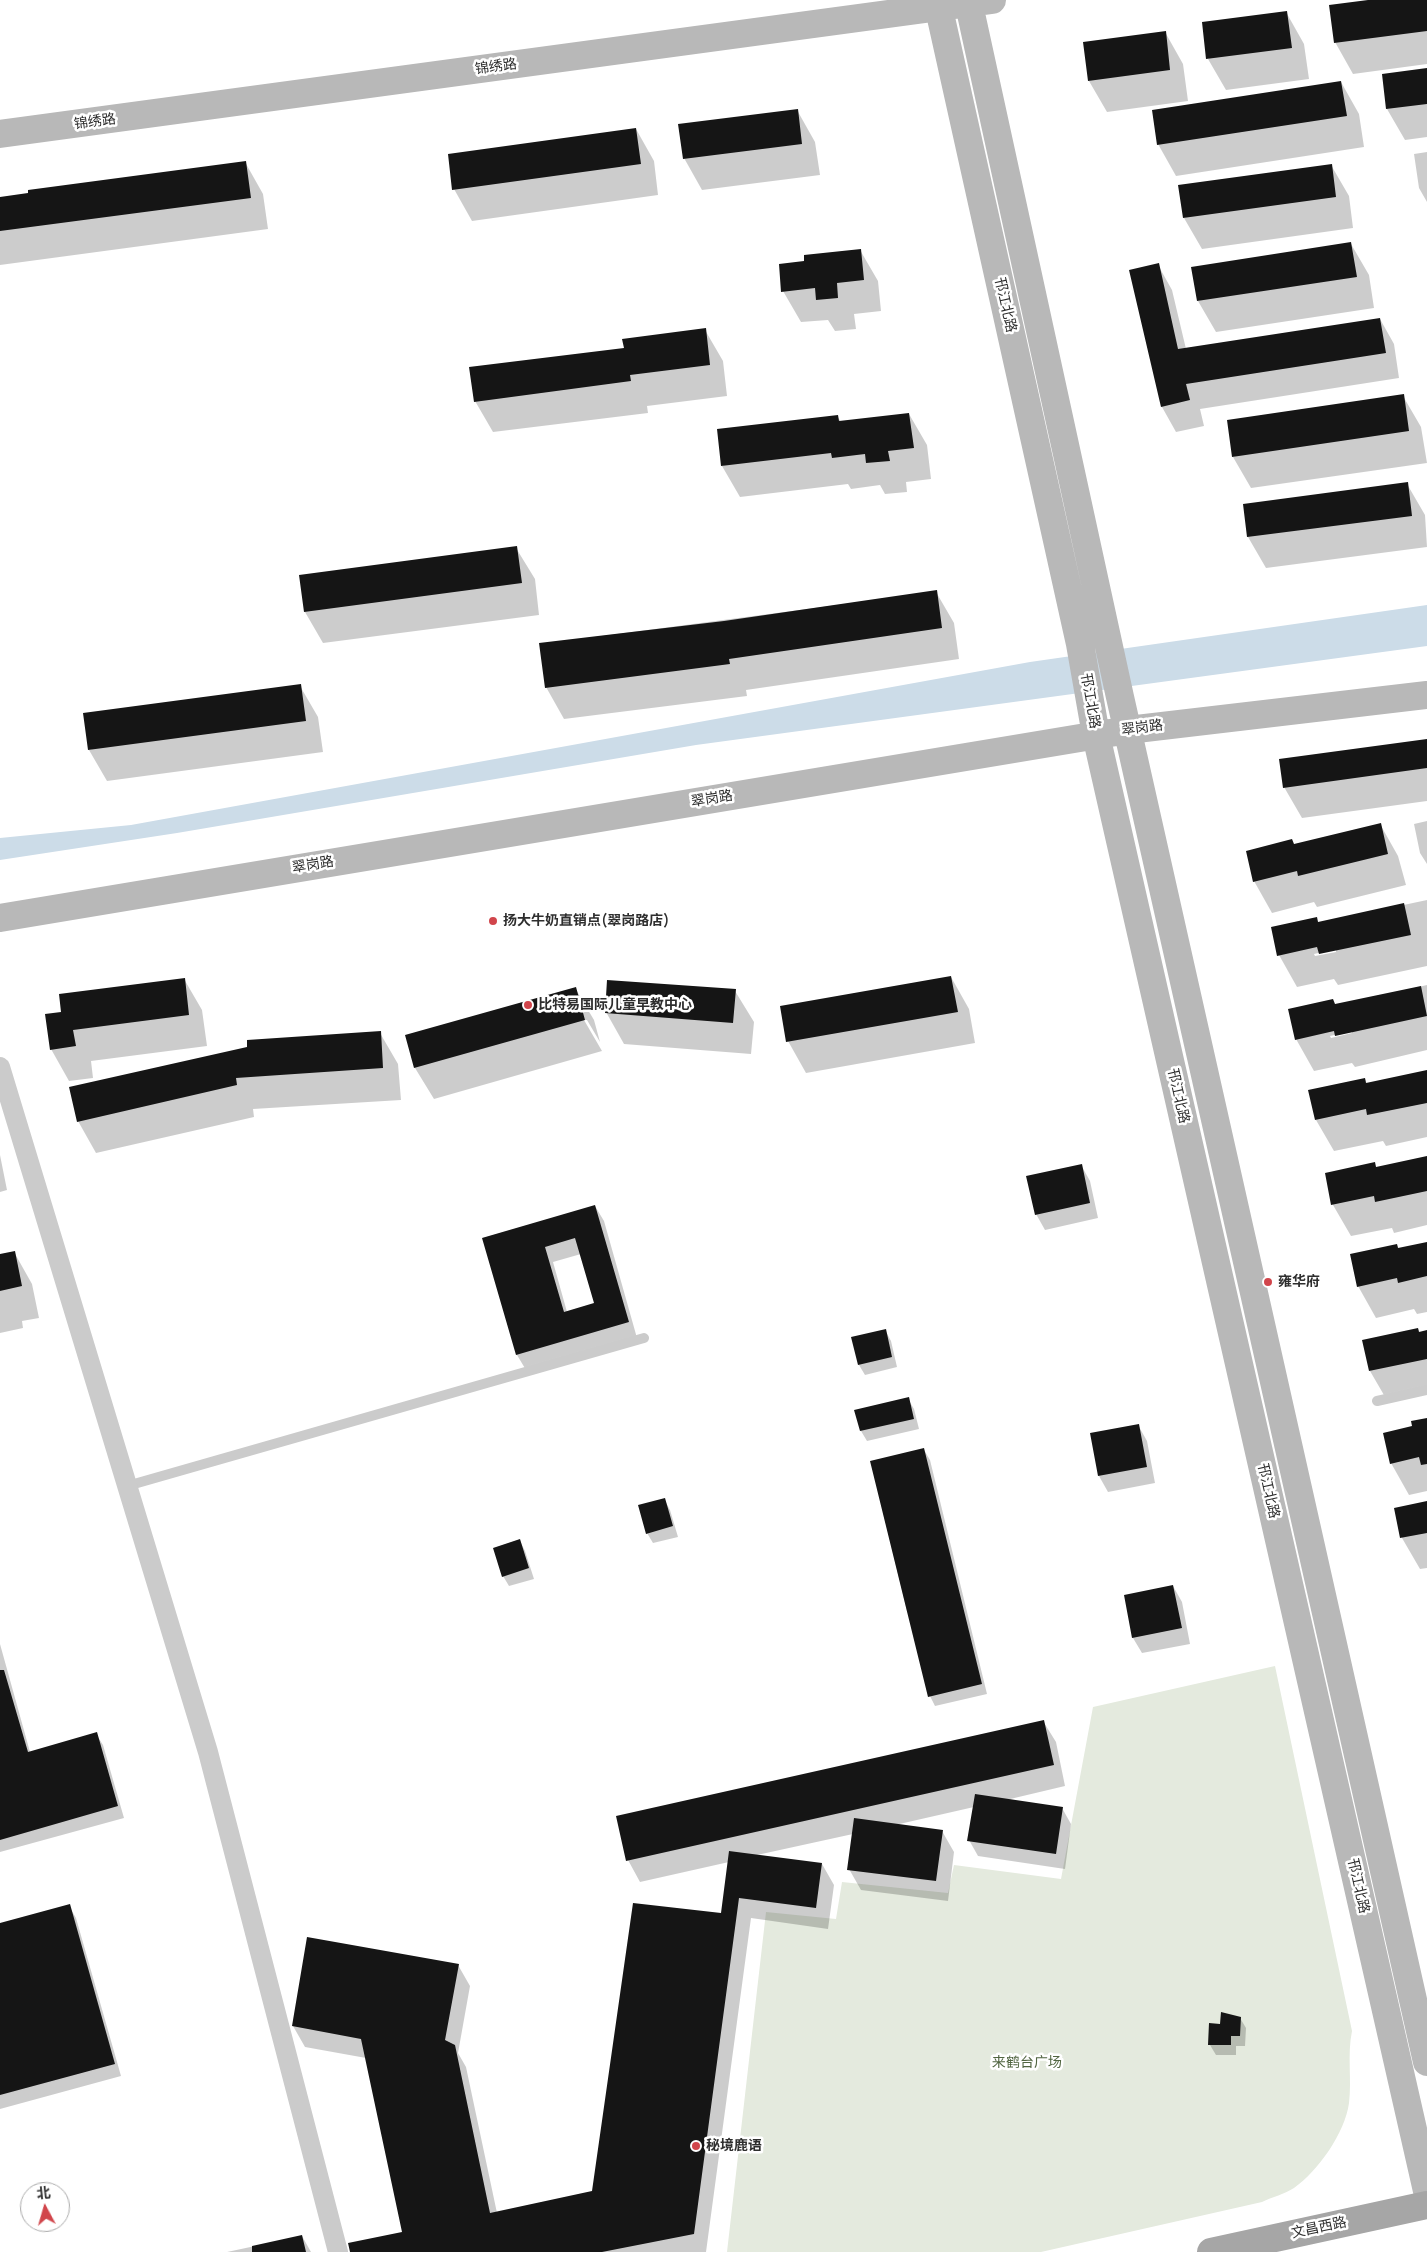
<!DOCTYPE html>
<meta charset="utf-8">
<style>
body{margin:0}
#map{position:relative;width:1427px;height:2252px;overflow:hidden;background:#fff;font-family:Manrope,"Noto Sans SC",sans-serif}
canvas{display:block}
.north{position:absolute;left:20px;top:2182px;width:50px;height:50px;box-sizing:border-box;background:#fff;border:1px solid #ababab;border-radius:50%;rotate:354deg;font-size:14px;font-weight:700;line-height:20px;text-align:center;color:#2e2e2e}
.north::after{content:'';display:block;margin:auto;width:18px;height:22px;background:#d1454b;clip-path:polygon(50% 0,100% 100%,50% 72%,0 100%)}
</style>
<div id="map">
<canvas width="1427" height="2252"></canvas>
<div class="north">北</div>
</div>
<script>
const context = document.querySelector('canvas').getContext('2d');
context.lineJoin = 'round';
function paint(path, color) { context.fillStyle = color; context.fill(path, 'evenodd'); }
function strokePath(path, color, width, dash) { context.strokeStyle = color; context.lineWidth = width; context.lineCap = dash ? 'butt' : 'round'; context.setLineDash(dash || []); context.stroke(path); }
function drawText(font, color, halo, rows, align = 'center') {
  context.font = font + ' Manrope,"Noto Sans SC",sans-serif'; context.lineWidth = 5; context.setLineDash([]); context.textBaseline = 'middle'; context.strokeStyle = halo; context.fillStyle = color; for (const [text, x, y, turn = 0] of rows) {
    context.save(); context.translate(x, y); context.rotate((+turn || 0) * Math.PI / 180); context.textAlign = isNaN(turn) ? turn : align; if (halo) context.strokeText(text, 0, 0); context.fillText(text, 0, 0); context.restore();
  }
}
const green = new Path2D(`
 M1275 1666 1352 2031C1347 2055 1352 2079 1349 2103 1345 2133 1318 2171 1294 2188 1285 2194 1272 2197 1262 2202L1041 2252H727L766 1912 836 1919 842 1882 948 1893 954 1865 1061 1879 1093 1707Z`);
const water = new Path2D(`
 M1427 605V646L696 745 177 833 0 860V838L131 825 1030 662Z`);
const shadow = new Path2D(`
 M1378 0H1427V64L1353 74 1335 42Z
 M1286 12 1304 44 1309 79 1226 90 1208 59Z
 M1165 32 1183 64 1188 101 1107 112 1089 81Z
 M1427 69V137L1405 140 1387 109 1383 75Z
 M1341 82 1359 114 1364 147 1176 176 1158 144Z
 M797 110 815 142 820 175 702 190 684 158Z
 M636 129 654 161 658 195 472 221 454 189Z
 M1427 152V202L1419 188 1414 154Z
 M245 162 263 194 268 229 0 265V198Z
 M1331 165 1349 196 1353 228 1202 249 1184 218Z
 M1351 244 1369 275 1374 308 1216 332 1198 301Z
 M860 250 878 281 881 311 854 314 856 329 835 331 828 320 801 322 783 291 806 262Z
 M1158 265 1172 290 1186 349 1380 319 1394 344 1399 378 1200 409 1204 426 1176 432 1162 407Z
 M705 330 723 361 727 396 647 406 648 413 493 432 475 401 625 349Z
 M1403 396 1421 427 1427 463 1251 488 1233 457Z
 M909 414 927 445 931 479 906 482 907 492 885 494 880 485 851 489 848 484 740 497 722 466 837 416 841 422Z
 M1407 484 1425 515 1427 547 1266 568 1248 537 1244 505Z
 M516 548 535 579 539 615 323 643 305 612 300 577Z
 M936 592 954 623 959 659 746 690 747 696 564 719 546 687 541 644Z
 M300 686 318 717 323 752 107 781 89 750Z
 M1427 740V801L1302 818 1284 787Z
 M1427 821V864L1420 853 1414 824Z
 M1380 824 1398 856 1406 885 1317 907 1314 902 1272 913 1254 881 1294 845Z
 M1427 900V966L1338 985 1334 979 1297 987 1279 955 1316 919 1319 923ZM1336 949V952L1315 956 1314 954Z
 M951 977 969 1009 975 1043 806 1073 788 1041Z
 M184 979 202 1010 207 1046 91 1061 93 1078 69 1081 51 1049 63 1014Z
 M1427 985V1050L1355 1067 1352 1063 1314 1071 1296 1039 1336 1006ZM1352 1031V1033L1331 1038 1330 1036Z
 M575 988 594 1020 600 1042 587 1020H584L602 1051 434 1099 415 1068 406 1036Z
 M735 991 754 1022 751 1054 624 1044 606 1012Z
 M380 1033 398 1064 401 1100 253 1109 254 1117 96 1153 78 1121Z
 M1427 1071V1137L1386 1146 1383 1141 1334 1151 1316 1120 1365 1079 1367 1084Z
 M0 1155 7 1190 0 1192Z
 M1427 1158V1225L1394 1233 1392 1228 1351 1236 1333 1205 1326 1174 1374 1164 1377 1168Z
 M1081 1165 1090 1181 1098 1218 1045 1230 1036 1214Z
 M595 1206 604 1221 637 1338 526 1370 517 1355 483 1238ZM581 1254 595 1304 567 1312 553 1262Z
 M1427 1244V1312L1417 1314 1414 1309 1376 1318 1358 1286 1397 1245 1399 1249Z
 M14 1252 32 1284 39 1318 22 1321 23 1328 0 1333V1255Z
 M1418 1329 1420 1333 1427 1331V1394L1388 1402 1370 1371Z
 M885 1330 891 1341 897 1367 865 1375 859 1365Z
 M908 1399 914 1409 919 1429 867 1441 861 1431 856 1411Z
 M1427 1419V1491L1409 1495 1391 1463 1414 1427Z
 M1138 1425 1147 1441 1155 1483 1108 1492 1099 1476 1091 1434Z
 M924 1450 930 1460 987 1694 935 1706 930 1696 910 1618 907 1611 871 1462Z
 M664 1499 670 1510 678 1537 653 1543 647 1533Z
 M1427 1502V1568L1420 1569 1402 1538 1395 1509Z
 M520 1541 525 1551 534 1579 509 1586 503 1576Z
 M1173 1586 1182 1602 1190 1644 1142 1653 1133 1638 1125 1596Z
 M0 1644 30 1752 96 1734 103 1745 124 1818 0 1852Z
 M1043 1721 1056 1742 1065 1786 1006 1800 1062 1808 1071 1824 1065 1869 978 1856 969 1840 974 1807 895 1825 942 1831 954 1852 948 1901 861 1890 849 1869 853 1834 757 1855 822 1864 834 1885 828 1929 751 1918 706 2252H364L403 2233 366 2058 305 2047 293 2026 458 1965 470 1986 458 2053 466 2067 497 2213 594 2192 722 1914 729 1862 640 1882 628 1860Z
 M69 1906 76 1918 121 2076 0 2109V1925Z
 M1240 2018 1246 2028 1245 2046H1236V2055H1216L1210 2045V2024L1222 2026Z
 M302 2236 311 2252H227Z`);
const building = new Path2D(`
 M1368 0H1427V31L1334 43 1329 5Z
 M1287 11 1292 48 1206 59 1202 22Z
 M1166 31 1170 70 1088 81 1083 42Z
 M1427 68V104L1386 109 1382 74Z
 M1341 81 1347 116 1157 145 1152 110Z
 M798 109 802 144 683 159 678 124Z
 M636 128 641 164 452 190 448 154Z
 M246 161 251 198 0 231V197L28 193V190Z
 M1332 164 1336 197 1183 218 1178 185Z
 M1351 242 1357 277 1197 301 1191 267Z
 M861 249 864 280 837 283 838 298 816 300 815 288 781 292 779 264 804 261V255Z
 M1159 263 1178 349 1380 318 1386 353 1186 384 1190 400 1161 407 1129 270Z
 M706 328 710 365 630 375 631 381 474 402 469 367 624 348 622 339Z
 M1404 394 1409 431 1232 457 1227 420Z
 M909 413 914 448 888 451 890 461 866 463 865 454 832 458 831 453 721 466 717 429 838 415 839 421Z
 M1408 482 1412 516 1247 537 1243 504Z
 M517 546 522 583 304 612 299 575Z
 M937 590 942 628 729 659 730 664 545 688 539 643 724 621Z
 M301 684 306 721 88 750 83 713Z
 M1427 739V768L1283 788 1279 759Z
 M1381 823 1388 854 1298 876 1297 871 1253 882 1246 851 1292 839 1294 844Z
 M1404 903 1411 935 1319 954 1317 947 1277 956 1271 927 1317 917 1318 922Z
 M951 976 958 1012 786 1042 780 1006Z
 M185 978 189 1015 73 1030 76 1046 50 1050 45 1014 61 1012 59 994Z
 M607 980 736 989 733 1023 605 1013Z
 M1421 986 1427 1016 1335 1036 1334 1031 1295 1040 1288 1009 1333 999 1335 1004Z
 M576 987 585 1020 414 1068 405 1035Z
 M381 1031 383 1068 236 1078 237 1085 77 1122 69 1087 247 1047V1040Z
 M1427 1070V1103L1367 1115 1366 1109 1315 1120 1308 1090 1365 1078 1366 1083Z
 M1427 1156V1191L1375 1202 1374 1196 1331 1205 1325 1173 1375 1162 1376 1167Z
 M1082 1164 1090 1203 1035 1215 1026 1176Z
 M595 1205 629 1322 516 1355 482 1238ZM575 1238 594 1303 564 1312 545 1247Z
 M1427 1242V1276L1398 1283 1397 1278 1357 1287 1350 1254 1397 1244 1398 1248Z
 M15 1251 22 1286 0 1291V1254Z
 M1418 1328 1419 1332 1427 1330V1359L1369 1371 1362 1340Z
 M886 1329 892 1357 858 1365 851 1337Z
 M909 1397 914 1419 860 1431 854 1410Z
 M1427 1418V1464L1421 1465 1419 1457 1390 1464 1383 1433 1412 1426 1411 1421Z
 M1139 1424 1147 1467 1098 1476 1090 1433Z
 M924 1448 982 1684 928 1697 870 1461Z
 M665 1498 673 1526 646 1534 638 1505Z
 M1427 1501V1533L1400 1538 1394 1508Z
 M520 1539 529 1568 502 1577 493 1548Z
 M1173 1585 1182 1628 1132 1638 1124 1595Z
 M0 1670H4L28 1752 97 1732 118 1806 0 1840Z
 M1044 1720 1054 1765 626 1861 616 1816Z
 M975 1794 1063 1807 1056 1854 967 1841Z
 M854 1818 943 1830 936 1881 847 1870Z
 M729 1851 822 1863 816 1908 739 1898 694 2234 602 2252H350L348 2243 402 2232 361 2039 292 2026 307 1937 459 1964 445 2040 455 2045 490 2213 592 2191 633 1903 721 1913Z
 M70 1904 115 2064 0 2095V1923Z
 M1221 2012 1241 2017 1240 2036H1231V2045H1208L1209 2023 1220 2024Z
 M302 2235 306 2252H252V2246Z`);
const lane = new Path2D(`
 M1377 1401 1427 1390
 M127 1486 644 1338`);
const street = new Path2D(`
 M0 1067 208 1752 338 2252`);
const secondary = new Path2D(`
 M937 0 1080 644 1096 735 1427 2191
 M968 0 1120 697 1427 2062
 M0 134 992 0
 M0 918 1128 730 1427 695`);
const primary = new Path2D(`
 M1211 2252 1427 2205`);
const markers = [
 [493,921,5,"#d1454b"],
 [528,1005,5,"#d1454b"],
 [1268,1282,5,"#d1454b"],
 [696,2146,5,"#d1454b"]
];
const streetNames = [
 ["锦绣路",496,67,-8],
 ["锦绣路",95,122,-8],
 ["邗江北路",1005,305,77],
 ["邗江北路",1090,701,80],
 ["翠岗路",1142,728,-7],
 ["翠岗路",712,799,-9],
 ["翠岗路",313,865,-9],
 ["邗江北路",1178,1096,77],
 ["邗江北路",1268,1491,77],
 ["邗江北路",1358,1886,77],
 ["文昌西路",1319,2228,-12]
];
const poiNames = [
 ["扬大牛奶直销点(翠岗路店)",503,921],
 ["比特易国际儿童早教中心",538,1005],
 ["雍华府",1278,1282],
 ["秘境鹿语",706,2146]
];
const parkNames = [
 ["来鹤台广场",1027,2063]
];
paint(green, '#e4eade');
paint(water, '#ccdce8');
paint(shadow, '#0003');
paint(building, '#151515');
strokePath(lane, '#cbcbcb', 10);
strokePath(street, '#cbcbcb', 20);
strokePath(secondary, '#b8b8b8', 28);
strokePath(primary, '#a6a6a6', 28);
for (const [x, y, r, color] of markers) { const dot = new Path2D(); dot.arc(x, y, r, 0, 2 * Math.PI); context.fillStyle = color; context.fill(dot); strokePath(dot, '#fff', 2); }
drawText('14px', '#2e2e2e', '#fff', streetNames);
drawText('bold 14px', '#2e2e2e', '#fff', poiNames, 'left');
drawText('14px', '#516541', '#fff', parkNames);
</script>
